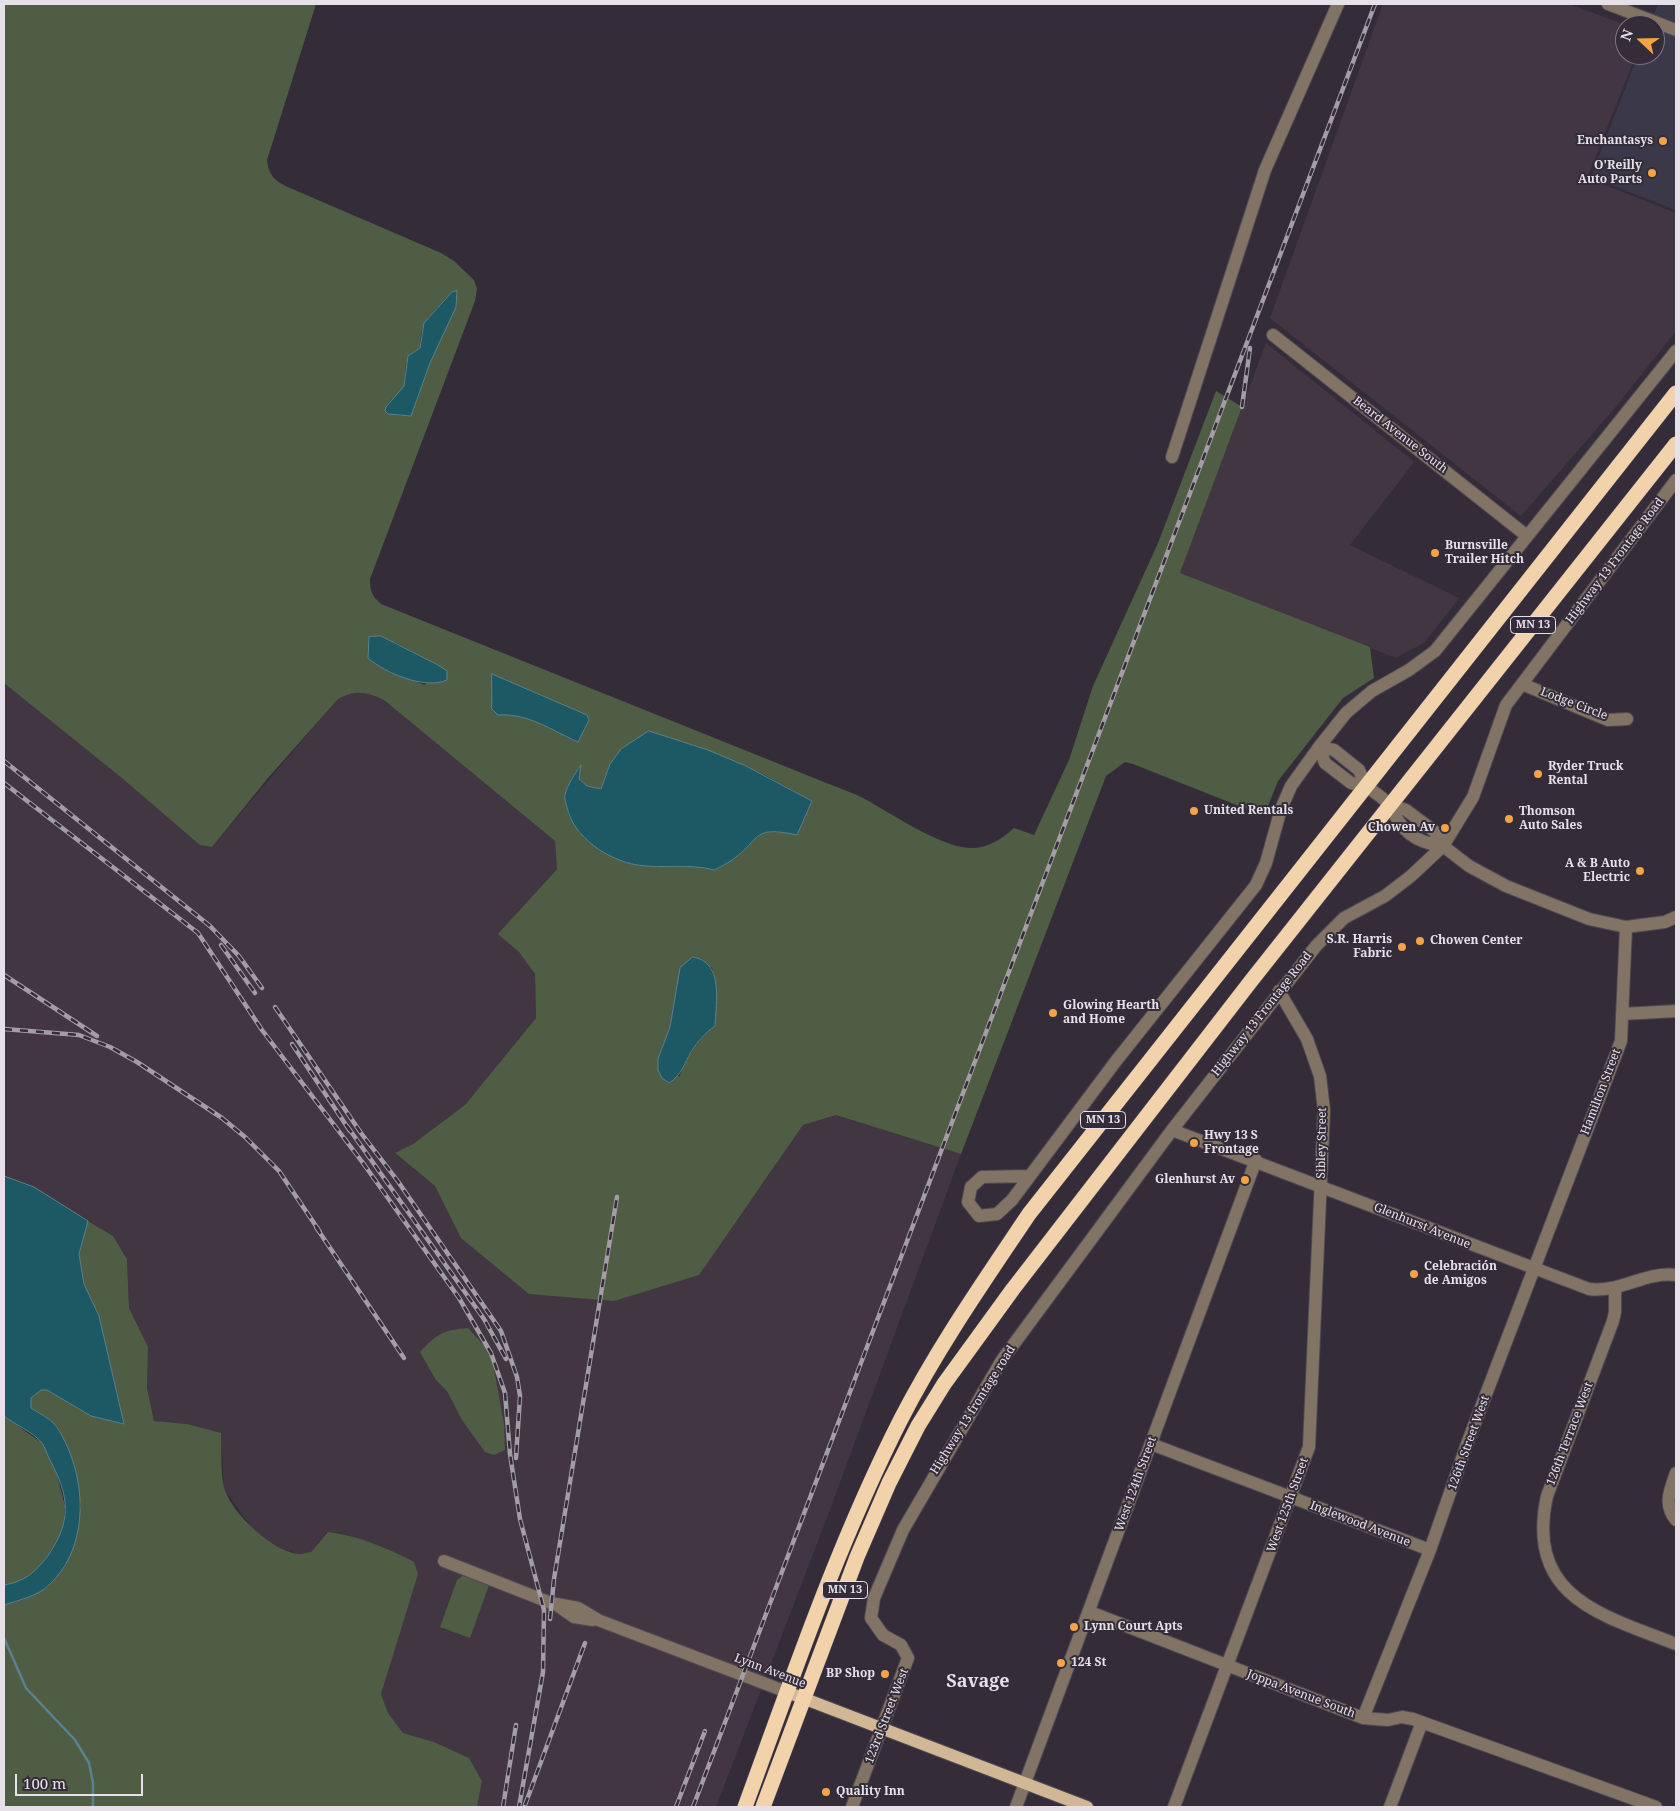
<!DOCTYPE html>
<meta charset="utf-8">
<style>
body{margin:0}
#map{position:relative;width:1680px;height:1811px;overflow:hidden;background:#342d39;font-family:"Noto Serif",serif}
canvas{display:block}
.frame{position:absolute;inset:0;border:5px solid #e6e1e9;pointer-events:none}
.north{position:absolute;left:1615px;top:15px;width:50px;height:50px;box-sizing:border-box;background:#342d39;border:1px solid #7b757f;border-radius:50%;rotate:291deg;font-size:14px;font-weight:700;line-height:20px;text-align:center;color:#e6e1e9}
.north::after{content:'';display:block;margin:auto;width:18px;height:22px;background:#f4a444;clip-path:polygon(50% 0,100% 100%,50% 72%,0 100%)}
.scale{position:absolute;left:15px;top:1774px;width:128px;height:22px;box-sizing:border-box;border:2px solid #e6e1e9;border-top:0;padding-left:6px;font-size:15px;line-height:18px;white-space:nowrap;color:#e6e1e9;-webkit-text-stroke:4px #342d39;paint-order:stroke}
</style>
<div id="map">
<canvas width="1680" height="1811"></canvas>
<div class="frame"></div>
<div class="north">N</div>
<div class="scale">100 m</div>
</div>
<script>
const context = document.querySelector('canvas').getContext('2d');
context.lineJoin = 'round';
function paint(path, color) { context.fillStyle = color; context.fill(path, 'evenodd'); }
function strokePath(path, color, width, dash) { context.strokeStyle = color; context.lineWidth = width; context.lineCap = dash ? 'butt' : 'round'; context.setLineDash(dash || []); context.stroke(path); }
function drawText(font, color, halo, rows, align = 'center') {
  context.font = font + ' "Noto Serif",serif'; context.lineWidth = 4; context.setLineDash([]); context.textBaseline = 'middle'; context.strokeStyle = halo; context.fillStyle = color; for (const [text, x, y, turn = 0] of rows) {
    context.save(); context.translate(x, y); context.rotate((+turn || 0) * Math.PI / 180); context.textAlign = isNaN(turn) ? turn : align; if (halo) context.strokeText(text, 0, 0); context.fillText(text, 0, 0); context.restore();
  }
}
const commercial = new Path2D(`
 M1658 4H1676V210L1591 177 1638 55H1655V25H1650Z`);
const industrial = new Path2D(`
 M1383 4H1569L1625 25V55H1636L1587 178 1676 213V331L1613 410 1521 516 1270 318Z
 M1266 343 1414 462 1350 545 1459 598 1425 642 1396 658 1180 573Z
 M4 683 212 847 318 722 338 699 351 692H367L384 700 555 841 557 868 499 934 519 952 535 974 536 1018 465 1105 413 1144 395 1154 435 1186 461 1238 763 1183 803 1125 836 1115 961 1154 828 1515 716 1807H477L482 1781 469 1758 434 1742 403 1733 388 1713 381 1694 391 1659 399 1554 340 1533 327 1532 311 1552 299 1554 281 1548 262 1537 250 1525 224 1489 221 1433 187 1424 154 1421 147 1388 148 1347 129 1308 127 1258 113 1236 34 1187 4 1176Z`);
const green = new Path2D(`
 M4 4H316L267 160C269 176 275 181 290 188L441 253 454 261 474 280 477 289 475 301 370 579C370 591 372 596 381 604L829 784C841 789 854 793 865 799 892 814 939 846 969 848 987 849 1002 839 1014 828L1034 835 1069 760 1093 686 1158 543 1216 391 1242 407 1180 573 1370 647 1374 678 1343 698 1278 781 1266 811 1244 808 1133 764 1125 762 1106 776 961 1154 836 1115 803 1125 699 1275 614 1301 529 1294 461 1238 435 1186 395 1153 413 1144 465 1105 536 1018 535 974 519 952 498 934 557 869 555 841 384 700C367 692 356 689 338 699L268 778 212 847 200 845 122 778 4 683ZM452 292 455 307 430 363 411 416 394 415 386 407 391 400 401 392 404 386 406 364 411 354 420 348 421 334 428 318ZM394 642 438 665 425 685 389 671ZM492 674 587 715 589 720 577 742 543 724 514 714 492 696ZM673 739 708 750 763 774 812 801 797 835C751 825 763 839 732 860 726 864 720 867 714 870L699 866 655 867 585 839 569 816 565 796 572 778 580 766 579 779 587 786 601 789 610 764ZM712 967 716 987 715 1026C697 1039 688 1057 679 1077L658 1059 670 1027 677 985Z
 M88 1221 113 1236 127 1259 129 1308 148 1347 147 1388 154 1421 187 1424 221 1433C222 1450 220 1470 224 1487 230 1512 274 1553 300 1554 303 1554 308 1552 311 1552L328 1532C356 1535 388 1548 414 1562L418 1574 381 1694 388 1713 403 1733 434 1742 469 1758 482 1781 477 1807H4V1605L24 1599 49 1586 65 1566 81 1506 73 1464 58 1428 50 1420 31 1408V1398L41 1389 47 1390 91 1416 124 1424 99 1316 84 1284 79 1254Z
 M468 1328 491 1353 504 1424 505 1450 494 1455 485 1452 462 1420 447 1391 436 1380 420 1352C437 1334 443 1330 468 1328Z
 M4 1416 42 1443 56 1471 65 1506 63 1532 42 1564 24 1581 4 1585Z
 M465 1574 489 1585 470 1638 440 1627 457 1580Z`);
const water = new Path2D(`
 M457 291 456 307 430 363 411 416 388 414 385 411 386 407 404 386 408 356 420 348 424 323 452 292Z
 M381 636 438 665 447 671V680C425 690 385 673 368 658L369 637Z
 M492 674 587 715 589 720 578 742C551 730 528 713 498 715L492 709Z
 M649 731 708 750 746 766 812 801 797 835C751 825 762 839 732 860 726 864 720 867 714 870 689 863 663 869 637 865 608 860 573 837 567 807 566 804 564 798 565 795 567 785 575 774 581 765L579 779 587 786 601 789 610 764 621 749Z
 M693 957C724 962 716 1002 715 1026 705 1033 698 1041 691 1052 684 1064 682 1075 669 1083L662 1078 658 1070V1059L670 1027 680 968Z
 M4 1176 34 1187 88 1221 79 1254 84 1284 99 1316 124 1424 91 1416 47 1390H41L31 1398V1408C40 1414 52 1419 58 1429 87 1475 91 1546 49 1585 38 1596 19 1600 4 1605V1585C23 1582 35 1573 47 1557 72 1521 70 1498 50 1460 47 1455 45 1447 42 1443 32 1431 15 1425 4 1416Z`);
const stream = new Path2D(`
 M4 1638 26 1688 75 1740 89 1763 93 1783V1807`);
const minor = new Path2D(`
 M1608 4 1676 30
 M1273 335 1527 536
 M1172 457 1265 170 1338 4
 M1522 684 1608 720 1627 719
 M1319 747 1334 750 1359 770 1366 786 1381 797 1390 805 1406 810 1434 831 1443 846 1469 866 1506 886 1589 919 1626 927 1665 922 1676 917
 M1319 747 1325 763 1351 783 1366 786
 M1390 805C1400 830 1415 843 1443 846
 M1622 1014 1676 1011
 M1172 1130 1589 1289C1621 1293 1645 1271 1676 1275
 M1030 1176 982 1177 971 1187 968 1202 979 1216 997 1214 1012 1200 1116 1061 1256 885 1266 863 1281 809 1291 786 1319 747 1346 713 1372 691 1409 670 1435 651 1676 351
 M1615 1289V1312L1613 1321 1547 1496C1525 1597 1601 1615 1676 1644
 M1151 1444 1430 1550
 M1676 1473C1670 1490 1663 1505 1676 1520
 M444 1561 551 1603 578 1608 598 1620 787 1692
 M557 1605 574 1617 593 1620
 M1090 1612 1363 1718 1388 1720 1402 1717 1413 1719 1656 1807
 M1363 1718 1430 1550 1467 1444 1621 1041 1626 927
 M852 1807 908 1658 901 1645 883 1635 871 1618 874 1598 903 1530 1002 1360 1172 1130 1316 946 1344 918 1385 896 1411 876 1443 846 1473 797 1506 705 1676 480
 M1016 1807 1256 1160
 M1174 1807 1309 1447 1324 1110 1320 1076 1307 1039 1279 991
 M1390 1807 1422 1722`);
const major = new Path2D(`
 M787 1692 1087 1807`);
const highway = new Path2D(`
 M745 1807C793 1676 838 1543 901 1419 938 1347 984 1281 1029 1214L1676 393
 M763 1807 857 1557 889 1483 918 1426 944 1384 1013 1289 1251 981 1676 444`);
const rail = new Path2D(`
 M1242 407 1250 348
 M4 761 210 926 239 956 262 988
 M4 783 198 933 262 1030 363 1163 459 1298 491 1353 505 1393 510 1454 520 1519 544 1610 543 1672 519 1807
 M221 945 255 993
 M4 975 97 1036
 M275 1007 361 1133 397 1180 501 1331 517 1377 520 1396 516 1458
 M4 1029 79 1035 110 1047 137 1062 222 1118 245 1137 279 1171 320 1232
 M292 1044 350 1131
 M347 1126 484 1319 506 1359
 M316 1227 404 1358
 M550 1619 554 1579 617 1197
 M525 1805 585 1643
 M503 1807 516 1725
 M676 1807 705 1731
 M693 1807 1375 4`);
const markers = [
 [1663,141,5,"#f4a444"],
 [1652,173,5,"#f4a444"],
 [1435,553,5,"#f4a444"],
 [1538,774,5,"#f4a444"],
 [1194,811,5,"#f4a444"],
 [1509,819,5,"#f4a444"],
 [1445,828,5,"#f4a444"],
 [1640,871,5,"#f4a444"],
 [1420,941,5,"#f4a444"],
 [1402,947,5,"#f4a444"],
 [1053,1013,5,"#f4a444"],
 [1194,1143,5,"#f4a444"],
 [1245,1180,5,"#f4a444"],
 [1414,1274,5,"#f4a444"],
 [1074,1627,5,"#f4a444"],
 [1061,1663,5,"#f4a444"],
 [885,1674,5,"#f4a444"],
 [826,1792,5,"#f4a444"]
];
const shields = [
 [1533,625,45],
 [1103,1120,45],
 [845,1590,45]
];
const shieldNames = [
 ["MN 13",1533,625],
 ["MN 13",1103,1120],
 ["MN 13",845,1590]
];
const poiNames = [
 ["Enchantasys",1653,141,"right"],
 ["O'Reilly",1642,166,"right"],
 ["Auto Parts",1642,180,"right"],
 ["Burnsville",1445,546],
 ["Trailer Hitch",1445,560],
 ["Ryder Truck",1548,767],
 ["Rental",1548,781],
 ["United Rentals",1204,811],
 ["Thomson",1519,812],
 ["Auto Sales",1519,826],
 ["Chowen Av",1435,828,"right"],
 ["A & B Auto",1630,864,"right"],
 ["Electric",1630,878,"right"],
 ["S.R. Harris",1392,940,"right"],
 ["Fabric",1392,954,"right"],
 ["Chowen Center",1430,941],
 ["Glowing Hearth",1063,1006],
 ["and Home",1063,1020],
 ["Hwy 13 S",1204,1136],
 ["Frontage",1204,1150],
 ["Glenhurst Av",1235,1180,"right"],
 ["Celebración",1424,1267],
 ["de Amigos",1424,1281],
 ["Lynn Court Apts",1084,1627],
 ["124 St",1071,1663],
 ["BP Shop",875,1674,"right"],
 ["Quality Inn",836,1792]
];
const streetNames = [
 ["Beard Avenue South",1400,435,38],
 ["Highway 13 Frontage Road",1615,561,-53],
 ["Lodge Circle",1574,704,21],
 ["Highway 13 Frontage Road",1262,1014,-52],
 ["Hamilton Street",1601,1092,-69],
 ["Sibley Street",1322,1143,-89],
 ["Glenhurst Avenue",1422,1226,22],
 ["Highway 13 frontage road",973,1410,-58],
 ["126th Terrace West",1570,1434,-69],
 ["126th Street West",1469,1443,-70],
 ["West 124th Street",1136,1484,-70],
 ["West 125th Street",1288,1505,-70],
 ["Inglewood Avenue",1360,1524,21],
 ["Lynn Avenue",770,1671,21],
 ["Joppa Avenue South",1301,1694,21],
 ["123rd Street West",887,1716,-69]
];
const districtNames = [
 ["Savage",978,1682]
];
paint(commercial, '#3b3849');
paint(industrial, '#433643');
paint(green, '#505d45');
paint(water, '#1d5964');
strokePath(water, '#59828c', 1);
strokePath(stream, '#59828c', 2.5);
strokePath(minor, '#504a55', 14);
strokePath(major, '#504a55', 14);
strokePath(highway, '#504a55', 16);
strokePath(minor, '#817464', 12);
strokePath(major, '#d2b797', 12);
strokePath(highway, '#f2d2ab', 15);
strokePath(rail, '#a39da6', 4.5);
strokePath(rail, '#342d39', 2.5, [8]);
for (const [x, y, r, color] of markers) { const dot = new Path2D(); dot.arc(x, y, r, 0, 2 * Math.PI); context.fillStyle = color; context.fill(dot); strokePath(dot, '#342d39', 2); }
for (const [x, y, w] of shields) { const box = new Path2D(); box.roundRect(x - w / 2, y - 8.5, w, 17, 4); context.fillStyle = '#342d39'; context.fill(box); strokePath(box, '#e6e1e9', 1); }
drawText('bold 11px', '#e6e1e9', null, shieldNames);
drawText('bold 12px', '#e6e1e9', '#342d39', poiNames, 'left');
drawText('12px', '#e6e1e9', '#342d39', streetNames);
drawText('bold 18px', '#e6e1e9', '#342d39', districtNames);
</script>
